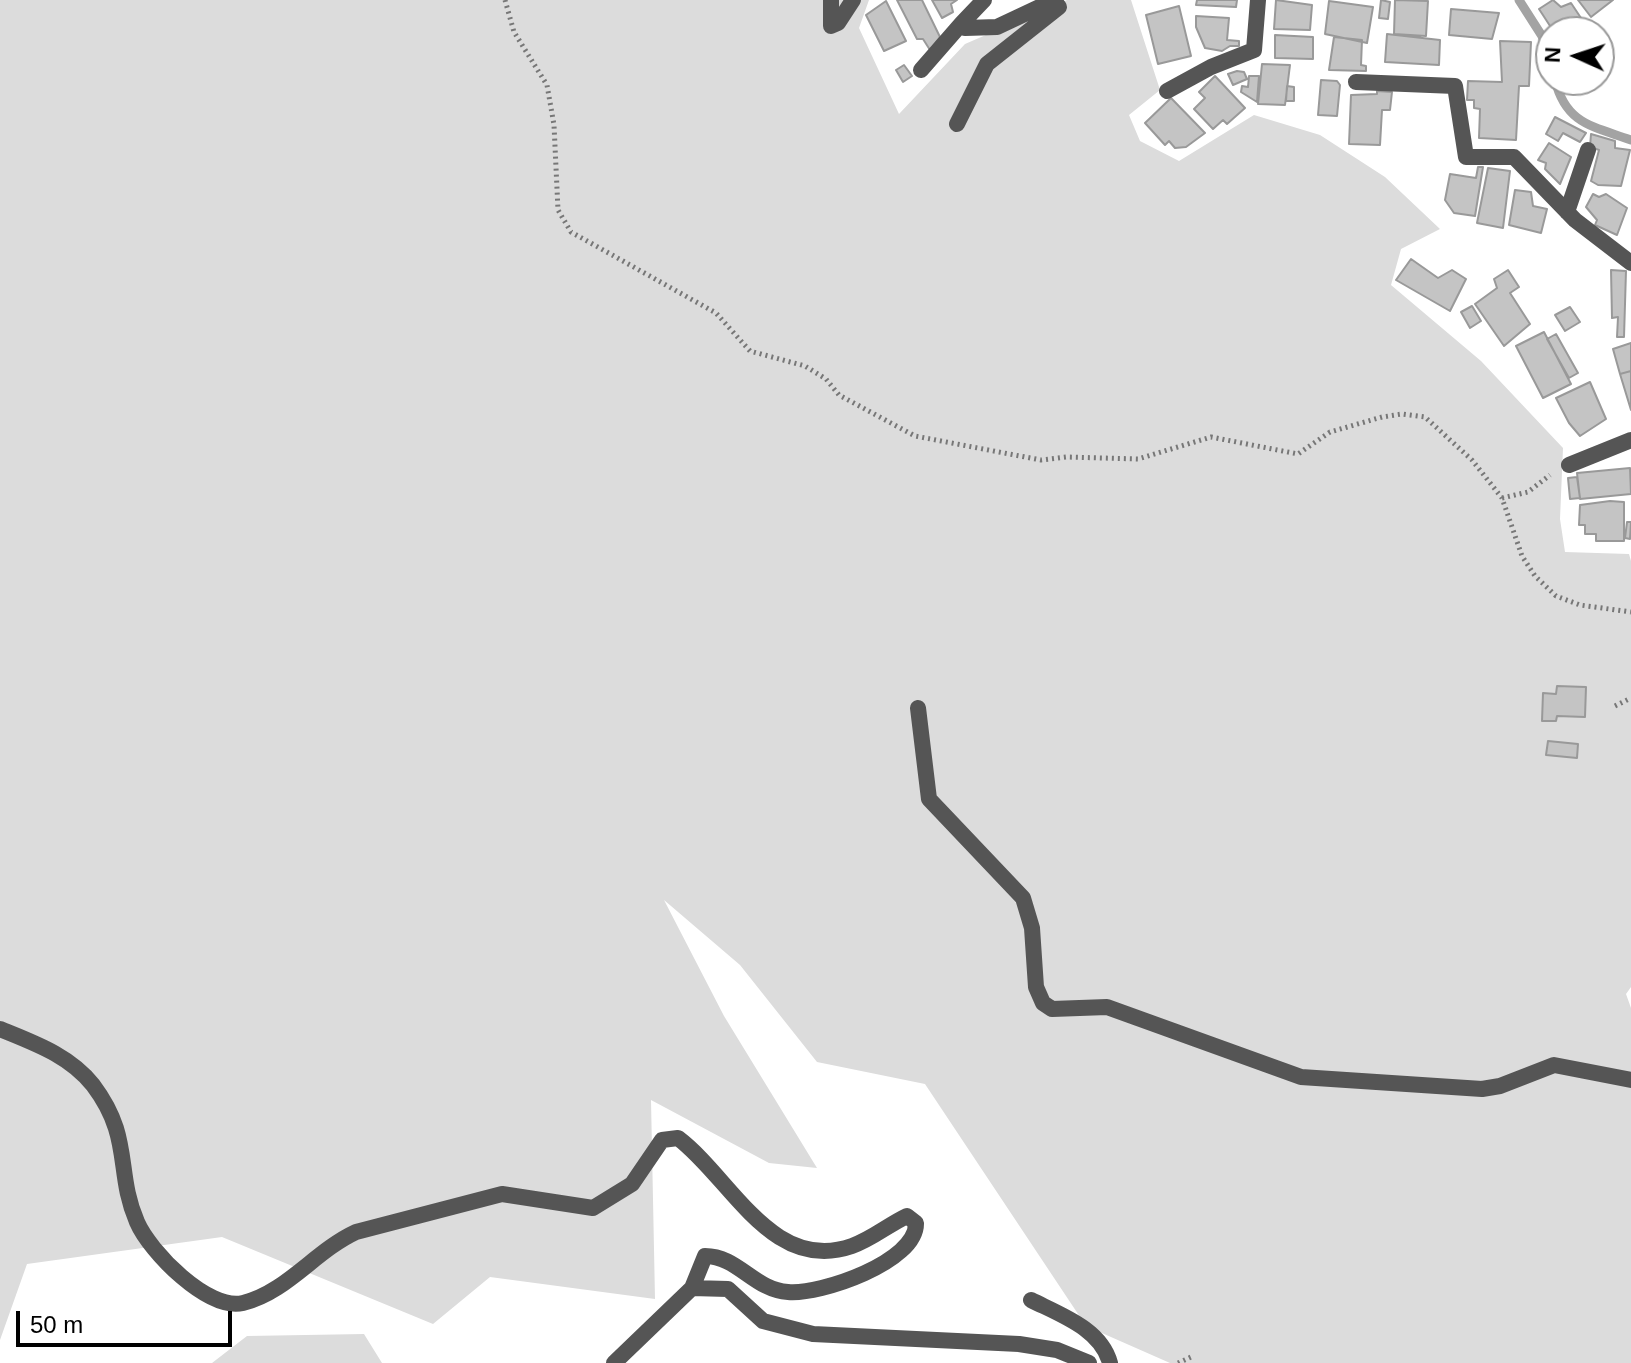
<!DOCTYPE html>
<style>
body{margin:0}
#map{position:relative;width:1631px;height:1363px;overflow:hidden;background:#fff;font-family:Helvetica,sans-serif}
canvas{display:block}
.north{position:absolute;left:1535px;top:16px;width:80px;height:80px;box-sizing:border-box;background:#fff;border:2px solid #999;border-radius:50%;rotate:273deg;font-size:22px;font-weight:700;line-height:32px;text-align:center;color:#000}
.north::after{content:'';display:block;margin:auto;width:28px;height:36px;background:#000;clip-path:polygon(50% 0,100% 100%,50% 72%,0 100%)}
.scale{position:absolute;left:16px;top:1311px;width:216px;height:36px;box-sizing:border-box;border:4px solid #000;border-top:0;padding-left:10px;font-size:24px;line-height:28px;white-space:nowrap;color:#000;-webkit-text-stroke:6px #fff;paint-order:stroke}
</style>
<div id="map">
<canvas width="1631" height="1363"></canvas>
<div class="north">N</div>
<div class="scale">50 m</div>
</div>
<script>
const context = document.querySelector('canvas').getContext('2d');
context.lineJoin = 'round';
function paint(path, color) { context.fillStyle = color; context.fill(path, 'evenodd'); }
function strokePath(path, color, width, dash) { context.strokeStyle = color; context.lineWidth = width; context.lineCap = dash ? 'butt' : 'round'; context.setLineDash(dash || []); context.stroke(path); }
const green = new Path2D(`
 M0 0H869L859 28 899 114 965 44 1067 0H1131L1160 90 1129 115 1140 141 1179 161 1254 115 1320 135 1385 177 1440 229 1401 249 1391 285 1481 361 1563 448 1560 519 1565 552 1629 554 1631 561V987L1626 994 1631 1008V1363H1170L1086 1326 925 1084 817 1062 740 965 664 900 724 1016 817 1168 769 1163 651 1100 655 1299 490 1277 433 1324 222 1237 27 1264 0 1340Z
 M364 1334 382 1363H212L247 1336Z`);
const stream = new Path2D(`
 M1519 0 1542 36 1551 67
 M1555 80C1566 124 1592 126 1631 140`);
const building = new Path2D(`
 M897 0H922L940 37 930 50 923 39H917Z
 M932 0H957L951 4 953 12 942 18Z
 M1197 0H1237L1236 7 1196 5Z
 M1276 0 1312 5 1310 30 1274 29Z
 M1381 0 1390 2 1388 19 1379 18Z
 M1395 0 1428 1 1426 36 1394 34Z
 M1553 0 1561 7 1571 3 1583 21 1567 32H1554L1539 9Z
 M1578 0H1613L1591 17Z
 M886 1 906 41 884 51 866 15Z
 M1329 1 1373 7 1367 43 1325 34Z
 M1179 6 1191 56 1158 64 1146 15Z
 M1451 9 1499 13 1492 39 1449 35Z
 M1196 16 1229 18 1227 40 1239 41V46H1230L1222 51 1205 48 1196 27Z
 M1387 34 1440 40 1439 65 1385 62Z
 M1275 35 1313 37V59L1275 58Z
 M1334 37 1362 40 1361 65 1366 66V71L1329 70Z
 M1500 41 1531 42 1529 86H1519L1516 140 1479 138 1480 109 1474 108V100H1467L1468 81 1502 82Z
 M1262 64 1290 65 1285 105 1258 104Z
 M904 65 912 76 903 82 896 70Z
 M1237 71 1244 72 1247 79 1233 85 1228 74Z
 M1215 76 1245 108 1227 124 1223 120 1213 129 1194 109 1205 98 1199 92Z
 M1249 76H1259L1257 102 1241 92 1242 86 1248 87Z
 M1321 80 1337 81 1340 85 1337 116 1318 115Z
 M1287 86 1294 87V101H1286Z
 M1377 91 1392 92 1390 110H1382L1380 145 1349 144 1351 95 1377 94Z
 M1171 98 1205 133 1186 147 1175 148 1169 141 1165 145 1145 123Z
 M1555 117 1586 133 1580 142 1563 133 1558 141 1546 134Z
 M1591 134 1615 141V148L1630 150 1621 186 1598 185 1591 181 1599 150 1590 147Z
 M1549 143 1571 157 1560 184 1545 169 1546 163 1538 160Z
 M1478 167H1483L1475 216 1454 213 1445 200 1450 174 1476 178Z
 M1488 168 1510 171 1503 228 1477 223Z
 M1515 190 1531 192 1533 206 1547 209 1541 233 1509 225Z
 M1593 194 1599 197 1606 194 1627 208 1617 235 1595 225 1597 220 1586 207Z
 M1411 259 1438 278 1452 270 1466 279 1450 311 1396 280Z
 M1508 270 1519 287 1510 293 1530 324 1504 346 1475 304 1497 288 1494 279Z
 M1611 270 1626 271 1624 337H1617L1618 317 1612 318Z
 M1472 306 1481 321 1470 328 1461 312Z
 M1570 307 1580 322 1565 331 1555 315Z
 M1544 332 1571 384 1543 398 1516 346Z
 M1556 334 1578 373 1569 378 1547 339Z
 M1631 343V371L1620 374 1613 349Z
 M1631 371V410L1620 374Z
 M1590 382 1606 419 1580 436 1569 423 1556 398Z
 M1630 468 1631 494 1580 499 1577 473Z
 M1577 477 1580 498 1570 499 1568 478Z
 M1610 501 1624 502V541H1596V534H1585V525H1579L1580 505Z
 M1627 522H1631L1630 539 1625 538Z
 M1557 686 1586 687 1585 717 1557 716 1556 721H1542L1543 693 1556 694Z
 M1548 741 1578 744 1577 758 1546 755Z`);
const path = new Path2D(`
 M505 0 514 32 547 85 554 125 558 210 571 232 716 313 750 351 805 366 826 379 839 395 915 436 1041 460 1066 457 1138 459 1211 437 1298 454 1330 432 1382 417 1402 414 1425 417 1472 460 1502 498 1522 556 1535 576 1556 596 1580 605 1631 612
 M1502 498 1528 492 1550 475
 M1615 706 1631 698
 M1178 1363 1191 1357`);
const minor = new Path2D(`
 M831 0V26L838 23 853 0
 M921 70 962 23
 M1356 82 1455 86 1466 157H1514L1575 220 1631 263
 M1167 91 1211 67 1254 50 1258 0
 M957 124 987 64 1059 7 1056 3H1048L997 27 965 28 962 23 984 0
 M1567 212 1588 150
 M1569 465 1631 440
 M918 708 929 799 1023 898 1032 928 1036 987 1043 1003 1052 1009 1107 1007 1301 1077 1482 1089 1500 1086 1554 1065 1631 1080
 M0 1029C34 1043 69 1055 93 1085 133 1138 115 1171 137 1222 150 1252 208 1311 243 1303 287 1292 315 1251 356 1232L502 1194 593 1208 632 1184 662 1140 678 1138C731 1178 772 1274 852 1246 872 1239 888 1225 907 1216L916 1223C917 1262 820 1295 788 1292 754 1290 738 1256 705 1256L692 1288 728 1289 763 1321 813 1334 1019 1344 1057 1350 1089 1363
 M1031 1300C1061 1315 1101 1329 1110 1363
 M614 1363 692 1288`);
paint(green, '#dcdcdc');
strokePath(stream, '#a3a3a3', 9);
paint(building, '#c4c4c4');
strokePath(building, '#999', 2);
strokePath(path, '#777', 5, [2, 4]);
strokePath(minor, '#555', 16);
</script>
